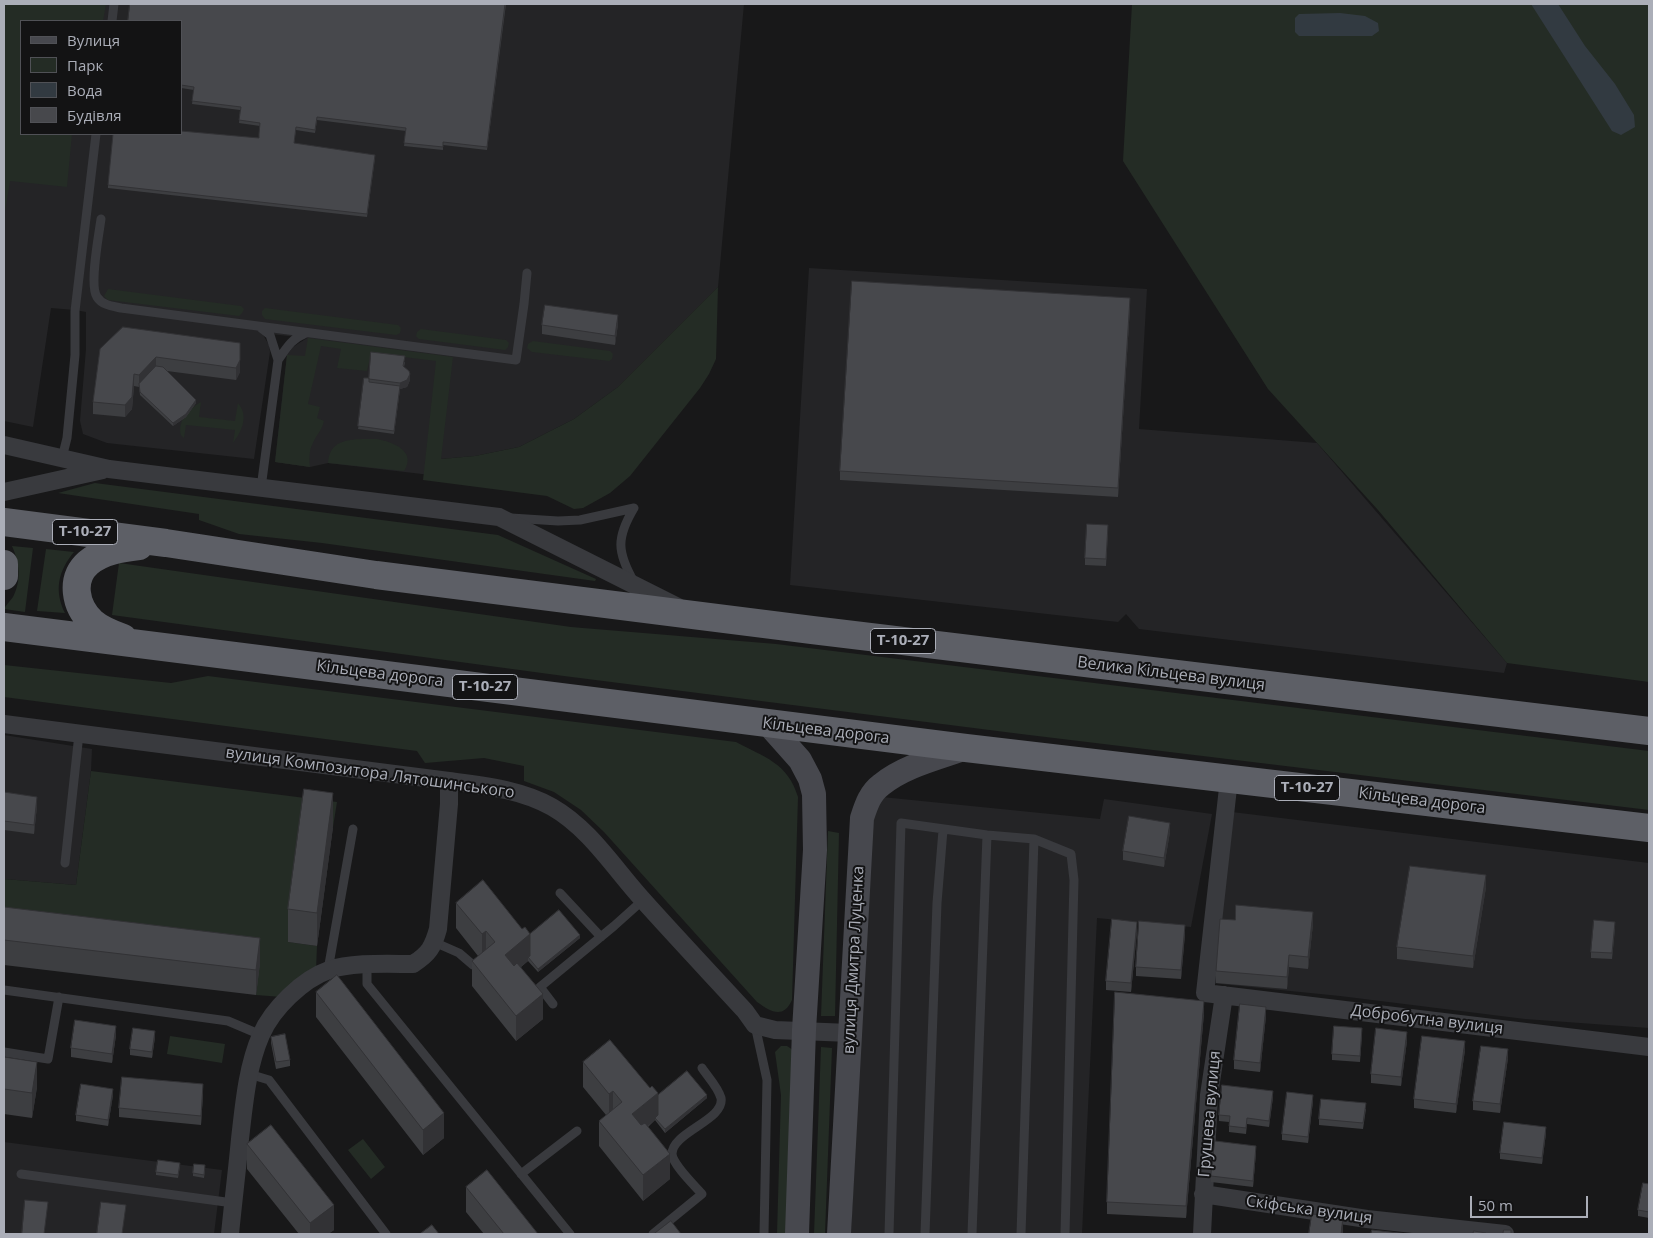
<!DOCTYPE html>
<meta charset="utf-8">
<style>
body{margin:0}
#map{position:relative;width:1653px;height:1238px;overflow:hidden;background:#181819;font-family:"Open Sans",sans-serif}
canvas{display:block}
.frame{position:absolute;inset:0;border:5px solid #abaeb8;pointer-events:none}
.legend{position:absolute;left:20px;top:20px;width:162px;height:115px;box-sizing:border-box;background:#131314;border:1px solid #505156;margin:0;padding:6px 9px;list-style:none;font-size:15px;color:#abaeb8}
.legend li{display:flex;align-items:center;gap:10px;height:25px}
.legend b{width:25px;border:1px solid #505156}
.scale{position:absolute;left:1470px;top:1196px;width:118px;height:22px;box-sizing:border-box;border:2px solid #abaeb8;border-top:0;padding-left:6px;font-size:15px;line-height:18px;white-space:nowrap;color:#abaeb8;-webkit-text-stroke:4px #131314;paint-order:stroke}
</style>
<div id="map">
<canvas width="1653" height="1238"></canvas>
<div class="frame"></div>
<ul class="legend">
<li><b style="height:6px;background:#47484e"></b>Вулиця</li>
<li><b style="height:14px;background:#242c25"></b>Парк</li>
<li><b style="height:14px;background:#323a41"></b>Вода</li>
<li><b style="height:14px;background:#47484c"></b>Будівля</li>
</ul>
<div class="scale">50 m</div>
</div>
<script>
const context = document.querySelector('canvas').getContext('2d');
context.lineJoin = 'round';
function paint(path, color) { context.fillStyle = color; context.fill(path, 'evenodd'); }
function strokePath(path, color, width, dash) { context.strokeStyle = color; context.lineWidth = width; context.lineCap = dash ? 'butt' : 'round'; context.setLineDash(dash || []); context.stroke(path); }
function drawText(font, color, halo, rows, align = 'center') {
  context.font = font + ' "Open Sans",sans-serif'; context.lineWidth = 4; context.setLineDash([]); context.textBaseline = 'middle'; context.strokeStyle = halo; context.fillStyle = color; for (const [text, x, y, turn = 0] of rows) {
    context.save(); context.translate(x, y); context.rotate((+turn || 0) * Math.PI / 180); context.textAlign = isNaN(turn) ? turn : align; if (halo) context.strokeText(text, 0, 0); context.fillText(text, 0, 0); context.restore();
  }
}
const built = new Path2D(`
 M4 4H744L718 287 618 387 574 419 519 447 475 456 441 459 439 476 328 463 310 467 275 462 287 355 293 347 307 338 262 333 269 345 270 352 254 459 107 443 83 434 80 421 86 349V312L75 310 51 308 33 427 4 421ZM21 21H181V134H21Z
 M809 268 1147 289 1139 429 1317 443 1507 663 1504 673 1139 629 1126 614 1118 622 790 585Z
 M4 735 92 749 91 771 76 885 4 879Z
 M882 797 1100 819 1104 799 1212 814 1191 927 1097 918 1082 1234H851L870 810Z
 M1232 812 1649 863V1028L1525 1019 1340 996 1211 983Z
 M4 1142 222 1170 214 1234H4Z`);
const green = new Path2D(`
 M4 4H106L103 21H21V134H72L67 187 10 181 4 217Z
 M1132 4H1649V682L1507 663 1378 510 1268 389 1123 161Z
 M718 287 716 359 709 374 700 388 630 476 610 493 583 508 574 509 547 496 423 480 436 361 371 353 367 371 337 368 341 349 321 346 308 404 320 407 317 418 324 421C321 433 317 433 313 443 309 450 309 459 310 467L275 462 287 355 305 356 308 338 453 357 441 459 475 456 519 447 574 419 618 387Z
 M108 289 241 306 244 309 242 313 239 316 108 300 104 296Z
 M265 308 398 325 401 328 400 333 396 335 265 319 262 315V311Z
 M421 329 506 340 509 343 508 347 505 350 419 339 416 336 417 332Z
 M533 341 610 351 613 354 612 359 609 361 532 352 527 348 528 344Z
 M201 402 199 417 235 421 238 403C249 416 242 431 233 443L235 430 186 425 184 438 181 435C177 421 189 409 201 402Z
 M377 439C393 442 417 451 404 471L328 463C329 436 357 439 377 439Z
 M95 483 498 535 596 579 595 581 322 543 239 534 199 520V514L58 493Z
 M12 546 33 548 25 612 4 609C6 605 10 601 13 597 22 580 19 562 12 546Z
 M46 549 74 552C58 571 54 591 65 613L37 611Z
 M119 563 571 627 776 644 1649 751V810L1021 734 564 676 112 615Z
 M4 665 171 683 208 676 736 742C764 757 788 763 798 797L792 1000C783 1020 770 1011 757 1002L604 832 581 810 554 792 524 781V766L484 758 425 763 417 751 4 697Z
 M91 771 337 802 333 827 288 942 317 946 316 970 282 997 256 995 259 963 4 933V879L76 885Z
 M828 831 839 833 835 1016H821Z
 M170 1036 225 1044 222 1063 167 1054Z
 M781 1046H787L793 1050 787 1234H777L781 1095 775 1052Z
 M821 1047 832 1048 825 1234H814Z
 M363 1139 385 1167 371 1179 348 1150Z`);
const water = new Path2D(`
 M1531 4H1558L1585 46 1615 84 1634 115 1635 127 1621 135 1612 131Z
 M1340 13 1365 16 1378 23 1379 31 1372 36H1299L1295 32V18L1299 14Z`);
const service = new Path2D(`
 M112 21 114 4
 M101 219C99 234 89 286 97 297 102 305 112 306 121 308L516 360 524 304 527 273
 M261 328 270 335 278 360 261 488
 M278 360C286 349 291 339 304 334
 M62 458 67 438 75 355V311L96 134
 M511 518 558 521 580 520 634 508C616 538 617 552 634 582
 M65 863 79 734
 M560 893 601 937
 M434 942 459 953 473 965
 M367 965V984L570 1234
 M328 970 353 829
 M4 990 228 1021 261 1035
 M553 1004 540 987 614 926 643 900
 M755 1025 767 1080 764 1234
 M4 1052 48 1059 59 997
 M249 1074 269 1080 386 1234
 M21 1174 233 1203
 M521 1174 577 1131
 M653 1234 702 1194C695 1186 673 1165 672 1154 672 1132 725 1120 721 1098 718 1087 708 1077 702 1068
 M889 1234 901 823 987 835 1034 839 1071 854 1074 880 1065 1234
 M925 1234 937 903 943 830
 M972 1234 987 835
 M1021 1234 1034 839`);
const minor = new Path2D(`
 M4 445 109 469 499 517 678 607
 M4 492 103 470
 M4 724 449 781C484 786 520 789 552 807 589 828 614 868 642 899 676 937 711 974 745 1011L755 1025 775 1030 850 1033
 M1229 779 1205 993 1649 1047
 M1203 1194 1367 1219 1505 1234
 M230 1234C233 1203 237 1171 240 1139 244 1105 247 1067 261 1035 272 1009 303 979 329 970 351 962 389 964 413 964 429 954 433 947 438 929L449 804V781
 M1202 1234 1209 1095 1224 995`);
const secondary = new Path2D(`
 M768 724 800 760 810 779 814 794 815 850 804 1030 797 1234
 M839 1234 862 818C866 806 870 793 881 785 904 766 938 758 966 748`);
const trunk = new Path2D(`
 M4 522 166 543 376 575 812 630 1649 731
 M4 564V576
 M4 627 966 748 1649 828
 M123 638C112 634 101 630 92 622 75 606 70 579 88 563 102 551 122 548 139 546`);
const wall = new Path2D(`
 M506 4 487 150 443 145V150L404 146 406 131 317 120 315 133 296 130 294 143 375 158 367 217 108 188V185L259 138 260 126 239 123 240 110 192 104 194 90 181 88V21Z
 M1130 307 1118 497 840 480V471Z
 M618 324 615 345 542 334V325Z
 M240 343V372L236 380 167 371 196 403 186 417 173 426 140 395 139 387 134 386 132 409 125 417 93 414V402L100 349Z
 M405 362 404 367 410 380 407 387 400 389 394 434 358 429 369 378Z
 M1108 531 1106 566 1085 565V558Z
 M4 792 37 806 34 834 4 830Z
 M333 827 317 946 288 942V909Z
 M1170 832 1164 867 1123 860V851Z
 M1486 887 1473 968 1397 959V947Z
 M456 903 522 929 530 934 580 938 538 972 528 961 521 967 543 1019 516 1041 472 986V961L478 956 456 928Z
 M4 907 260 963 256 995 4 965Z
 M1313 924 1308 969 1289 967 1287 989 1216 983V971Z
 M1615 928 1612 959 1591 958V952Z
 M1137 931 1131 992 1106 990V981Z
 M1185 934 1181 979 1136 976V967Z
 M316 992 444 1138 423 1155 316 1017Z
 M1204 1013 1186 1218 1107 1214V1202Z
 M1266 1016 1260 1072 1234 1069V1060Z
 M1362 1034 1360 1062 1332 1060V1054Z
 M116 1035 112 1063 71 1057V1048Z
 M155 1037 152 1058 130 1055V1049Z
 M271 1037 290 1060V1066L276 1069 271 1043Z
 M1407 1041 1401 1086 1371 1083V1074Z
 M1465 1050 1456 1113 1414 1108V1099Z
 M4 1057 37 1087 32 1118 4 1114Z
 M1508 1058 1500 1113 1473 1110V1101Z
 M583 1062 650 1088 658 1095 707 1098 665 1133 655 1120 648 1127 670 1179 643 1201 599 1146V1121L606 1115 583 1087Z
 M203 1094 201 1125 119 1117V1108Z
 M113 1095 108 1126 76 1121V1115Z
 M1273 1097 1269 1127 1247 1124 1246 1134 1229 1132V1122L1219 1121V1115Z
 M1313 1101 1308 1143 1282 1140V1134Z
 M1366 1109 1363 1129 1319 1125V1119Z
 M1546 1133 1542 1164 1500 1159V1153Z
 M247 1144 334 1230 328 1234H299L247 1169Z
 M1256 1152 1253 1187 1211 1182V1176Z
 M180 1166 178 1178 156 1175V1172Z
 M205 1169 204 1178 193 1176V1173Z
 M1649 1184V1218L1638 1216V1210Z
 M466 1187 538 1234H484L466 1212Z`);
const shadedWall = new Path2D(`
 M1130 298V307L1118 497V488Z
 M618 315V324L615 345V336Z
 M156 357V370L139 387V375Z
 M240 360V372L236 380V368Z
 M134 374V386L132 409 125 417V405Z
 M410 374V380L407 387 400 389 394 434 400 383Z
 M196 400V403L186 417 173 426V423Z
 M333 793V827L317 946V913Z
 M37 797V806L34 834V825Z
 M1170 823V832L1164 867V858Z
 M1486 875V887L1473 968V956Z
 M1313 912V924L1308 969V957Z
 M1137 922V931L1131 992V983Z
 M1185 925V934L1181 979V970Z
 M486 931V956L482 960V934Z
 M530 934V959L528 957V961L505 980V955Z
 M580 935V938L538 972V969Z
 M260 938V963L256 995V970Z
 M1289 955V967L1287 989V977Z
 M543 994V1019L516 1041V1016Z
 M1204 1001V1013L1186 1218V1206Z
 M1266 1007V1016L1260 1072V1063Z
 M116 1026V1035L112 1063V1054Z
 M155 1031V1037L152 1058V1052Z
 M1407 1032V1041L1401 1086V1077Z
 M1465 1041V1050L1456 1113V1104Z
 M1508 1049V1058L1500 1113V1104Z
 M37 1062V1087L32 1118V1093Z
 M203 1084V1094L201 1125V1116Z
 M113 1089V1095L108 1126V1120Z
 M613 1091V1116L609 1119V1094Z
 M1273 1091V1097L1269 1127V1121Z
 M658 1093V1118H655V1120L632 1139V1114Z
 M707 1095V1098L665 1133V1129Z
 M1313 1095V1101L1308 1143V1137Z
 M444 1113V1138L423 1155V1130Z
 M1546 1127V1133L1542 1164V1158Z
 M1256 1146V1152L1253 1187V1181Z
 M670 1154V1179L643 1201V1175Z
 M334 1205V1230L328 1234H310V1223Z
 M1343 1217V1234H1341Z`);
const building = new Path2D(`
 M130 4H505L487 147 443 142V147L404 143 406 128 317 117 315 130 296 127 294 143 375 155 367 214 108 185 113 134H181V131L259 138V134L260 123 239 120 241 107 192 101 194 87 181 85V21H128Z
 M852 281 1130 298 1118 488 840 471Z
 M545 305 618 315 615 336 542 325Z
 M123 327 240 343V360L236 368 156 357 139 375 134 374 132 397 125 405 93 402 100 349Z
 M371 352 405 356 403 366 409 371 410 374 407 380 400 383 369 379Z
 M156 366 163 367 196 400 186 414 173 423 140 392 139 384Z
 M364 378H369V382L400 386 394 431 358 426Z
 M1087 524 1108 525 1106 559 1085 558Z
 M304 789 333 793 317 913 288 909Z
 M4 792 37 797 34 825 4 821Z
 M1129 816 1170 823 1164 858 1123 851Z
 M1410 866 1486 875 1473 956 1397 947Z
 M483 880 522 929 525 927 530 934 505 955 514 966 517 963 543 994 516 1016 472 961 495 942 486 931 482 934 456 903Z
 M1236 905 1313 912 1308 957 1289 955 1287 977 1216 971 1220 919 1235 920Z
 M4 907 260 938 256 970 4 940Z
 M559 910 580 935 538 969 528 957 530 956V934Z
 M1112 919 1137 922 1131 983 1106 981Z
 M1594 920 1615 922 1612 953 1591 952Z
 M1139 921 1185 925 1181 970 1136 967Z
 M337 975 444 1113 423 1130 316 992Z
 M1115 992 1204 1001 1186 1206 1107 1202Z
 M1240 1004 1266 1007 1260 1063 1234 1060Z
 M75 1020 116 1026 112 1054 71 1048Z
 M1334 1026 1362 1028 1360 1056 1332 1054Z
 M133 1028 155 1031 152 1052 130 1049Z
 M1376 1028 1407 1032 1401 1077 1371 1074Z
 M285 1034 290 1060 276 1062 271 1037Z
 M1422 1036 1465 1041 1456 1104 1414 1099Z
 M610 1040 650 1088 652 1086 658 1093 632 1114 641 1125 645 1123 670 1154 643 1175 599 1121 622 1102 613 1091 609 1094 583 1062Z
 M1481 1046 1508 1049 1500 1104 1473 1101Z
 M4 1057 37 1062 32 1093 4 1089Z
 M687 1071 707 1095 665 1129 655 1118 658 1115V1095Z
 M122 1077 203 1084 201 1116 119 1108Z
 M81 1084 113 1089 108 1120 76 1115Z
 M1222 1085 1273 1091 1269 1121 1247 1118 1246 1128 1229 1126 1230 1116 1219 1115Z
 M1287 1092 1313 1095 1308 1137 1282 1134Z
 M1321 1099 1366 1103 1363 1123 1319 1119Z
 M1504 1122 1546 1127 1542 1158 1500 1153Z
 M271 1125 334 1205 310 1223 247 1144Z
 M1215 1141 1256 1146 1253 1181 1211 1176Z
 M158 1160 180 1163 178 1175 156 1172Z
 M194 1164 205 1165 204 1175 193 1173Z
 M487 1170 538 1234H504L466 1187Z
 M1643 1183 1649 1184V1212L1638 1210Z
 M25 1200 48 1202 44 1234H22Z
 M101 1202 126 1205 122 1234H97Z
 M1312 1214 1343 1217 1341 1234H1309Z
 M671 1221 681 1234H654Z
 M432 1225 439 1234H420Z
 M1372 1230 1408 1234H1371Z
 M1504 1230H1511V1234H1503Z
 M1474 1231 1486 1233V1234H1473Z`);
const shields = [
 [85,532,65],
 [903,641,65],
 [485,687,65],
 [1307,788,65]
];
const shieldNames = [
 ["Т-10-27",85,532],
 ["Т-10-27",903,641],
 ["Т-10-27",485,687],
 ["Т-10-27",1307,788]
];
const streetNames = [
 ["Кільцева дорога",380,674,7],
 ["Велика Кільцева вулиця",1171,674,7],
 ["Кільцева дорога",826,731,7],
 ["вулиця Композитора Лятошинського",370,773,8],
 ["Кільцева дорога",1422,801,7],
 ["вулиця Дмитра Луценка",854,960,-87],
 ["Добробутна вулиця",1427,1020,7],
 ["Грушева вулиця",1210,1114,-85],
 ["Скіфська вулиця",1309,1210,8]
];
paint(built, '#242426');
paint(green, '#242c25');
paint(water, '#323a41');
strokePath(service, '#393a3e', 9);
strokePath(minor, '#393a3e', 18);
strokePath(secondary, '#47484e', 24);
strokePath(trunk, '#5d5f66', 28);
paint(wall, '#3d3e41');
paint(shadedWall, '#323235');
paint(building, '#47484c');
strokePath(building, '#323235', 1);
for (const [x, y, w] of shields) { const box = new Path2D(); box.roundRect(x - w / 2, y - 12.5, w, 25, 4); context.fillStyle = '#131314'; context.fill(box); strokePath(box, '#abaeb8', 1); }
drawText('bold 15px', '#abaeb8', null, shieldNames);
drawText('16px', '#abaeb8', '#131314', streetNames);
</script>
